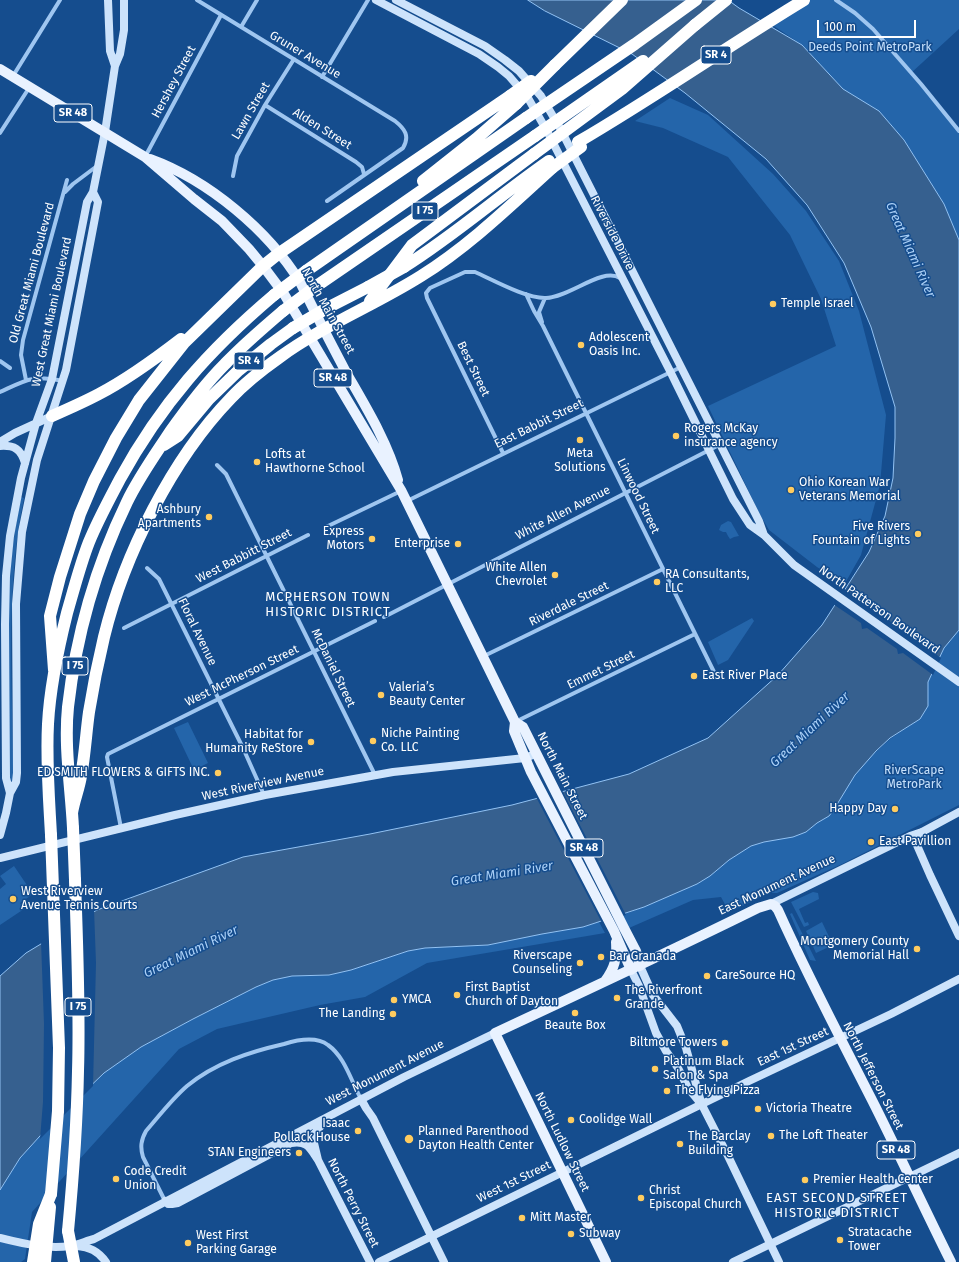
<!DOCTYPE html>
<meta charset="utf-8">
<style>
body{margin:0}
#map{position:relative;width:959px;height:1262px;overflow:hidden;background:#154d8e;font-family:"Fira Sans",sans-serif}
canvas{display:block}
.scale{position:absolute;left:817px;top:20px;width:99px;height:18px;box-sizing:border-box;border:2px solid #fff;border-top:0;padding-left:5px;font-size:12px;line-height:14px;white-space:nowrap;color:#fff;-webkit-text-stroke:3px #154d8e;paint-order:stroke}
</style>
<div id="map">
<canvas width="959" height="1262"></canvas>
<div class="scale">100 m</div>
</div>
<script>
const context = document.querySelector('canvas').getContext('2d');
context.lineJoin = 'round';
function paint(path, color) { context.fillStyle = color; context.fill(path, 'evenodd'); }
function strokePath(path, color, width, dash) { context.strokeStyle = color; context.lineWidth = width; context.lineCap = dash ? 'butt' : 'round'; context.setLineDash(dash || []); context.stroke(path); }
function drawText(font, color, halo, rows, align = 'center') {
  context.font = font + ' "Fira Sans",sans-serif'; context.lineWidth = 3; context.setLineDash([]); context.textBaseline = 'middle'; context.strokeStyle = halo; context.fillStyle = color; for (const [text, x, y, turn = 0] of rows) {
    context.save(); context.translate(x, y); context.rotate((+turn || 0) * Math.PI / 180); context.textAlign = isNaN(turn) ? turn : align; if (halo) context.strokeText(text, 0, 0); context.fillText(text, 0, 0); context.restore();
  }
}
const green = new Path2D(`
 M810 0H959V29L911 73 959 131V240L944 204 904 140 879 111 843 89 802 45 768 22Z
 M670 98 708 115 773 174 806 211 839 261 859 311 886 415 880 485 861 555 844 585 817 567 769 530 758 511 708 406 836 346 821 299 790 235 728 157 663 128 635 121Z
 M21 497 24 498C6 584 12 673 13 761V780L11 781 9 780C9 686 1 590 21 497Z
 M728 521 731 522 739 536 734 537 730 539 728 536 726 532H723L719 530 721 525Z
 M752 618 754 621 728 660 718 665 708 642Z
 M959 630V805L842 864 777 893H769L734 910H728L721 897 693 900 629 928 622 915 644 907 697 884 710 876 729 860 751 846 764 842 800 834 806 832 817 823 829 816 855 775 867 760 890 739 920 719 928 706V682L944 648Z
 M188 722 208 763 194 770 174 728Z
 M14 866 33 894 20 903 24 909 0 925V889L6 884 0 876Z
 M813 892 818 893 819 899 799 909 805 923 808 922 809 925 804 927 791 902Z
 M792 913 816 961 810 960 790 914Z
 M599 922 605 933 427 963 365 997 320 1005 217 1029 179 1049 32 1212 25 1259 21 1262H0V1190L20 1158 49 1126 104 1073 141 1047 193 1019 256 987 273 980 292 976 329 975 351 970 408 951 425 948 488 945 542 934 583 927Z
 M822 922 833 945 816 953 806 931Z`);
const water = new Path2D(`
 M528 0H728L739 8 802 45 843 89 879 111 904 140 944 204 959 240V630L944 648 928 682V706L920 719 890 738 876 751 855 775 833 811 829 816 817 823 806 832 793 837 764 842 751 846 729 860 710 876 697 884 644 907 583 927 542 934 488 945 425 948 408 951 351 970 329 975 292 976 273 980 256 987 193 1019 141 1047 104 1073 49 1126 20 1158 0 1190V976L26 953 97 910 243 857 370 834 512 805 629 774 708 738 778 675 822 625 869 552 885 516 893 478 895 438V407L871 327 844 263 807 205 766 159 685 93 632 54 545 11Z`);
const pier = new Path2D(`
 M843 588 871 608 877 607 878 608V612L907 634 913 633 914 638 941 658 933 675 903 653 898 654 897 649 867 628 862 629 861 623 833 604Z
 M562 790 626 915 602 923 536 797Z
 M94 909 96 963 93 1086 40 1139 43 1102 44 1024 41 941Z`);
const street = new Path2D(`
 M197 0 395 121C405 129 410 136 403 148L327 201
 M836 0 855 13 873 29 921 84 959 131
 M241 27 257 0
 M13 76 60 0
 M322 77 368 0
 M265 105 356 162 362 167 364 174
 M0 133 29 88
 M145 157 221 15
 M233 176 237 156 265 105 294 59
 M65 192 73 184 97 166
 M526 294 534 311 543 326 716 676
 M542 322 539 312 545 298
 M0 361 10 368
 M26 380 21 355 23 340 67 180
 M0 392C28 379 32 375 63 381
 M503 453 427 298 426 293 430 288 465 272H475C493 280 527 299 546 298 570 297 602 267 620 278
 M217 465 226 474 375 775
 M407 501 681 367
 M326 527 401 491
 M147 568 159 579 243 748 264 795
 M384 617 719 445
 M124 628 308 535
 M484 656 663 569
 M515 722 695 634
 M121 828 107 757 108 754 375 621
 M165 1201 143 1157C140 1147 141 1140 146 1131 159 1116 172 1099 187 1086 215 1063 249 1052 284 1044 297 1040 316 1036 328 1045 345 1057 351 1081 361 1099`);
const secondary = new Path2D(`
 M108 0 110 51 115 66
 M376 0 479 54 498 67 509 76 528 98 547 131 670 371 733 499 750 525 764 535 794 565 959 682
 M396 0 485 46 505 60 519 71 541 96 560 128 759 521 764 535
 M0 442 15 433 52 416
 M0 446C14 445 21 449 25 463
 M10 793 16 782 17 773 16 604 22 532 37 460 66 370 98 202 93 192
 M922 832 918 836 916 843 930 875 959 936
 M0 835 6 813 10 793 6 778 5 624 6 576 10 536 21 478 36 423 52 379 87 202 93 192 105 132 115 66 120 54 124 30V0
 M0 858 175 815 265 795 393 772 525 758 535 754
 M771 904 910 836 922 832 959 812
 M640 966 653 995 677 1026 686 1048 701 1102
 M631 970 639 986 656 1033 666 1051 678 1068 688 1088 702 1105 728 1156 779 1262
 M361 1099 366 1108 373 1118 444 1262
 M327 1119 314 1134 313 1139 318 1160 370 1262
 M165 1201 168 1204H172L178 1203 291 1143C307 1140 310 1148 318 1160
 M0 1238C24 1244 46 1249 70 1246 78 1245 86 1241 94 1239L404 1077 495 1033
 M76 1246C90 1247 98 1251 106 1262
 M379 1262 749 1081 891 1014 959 979
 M733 1262 959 1153`);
const primary = new Path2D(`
 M0 69 145 157 194 199 222 221 249 249 263 266 284 294 401 490 515 722 514 731 531 772 614 931 631 970
 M150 159C208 180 268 230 300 282 306 294 312 306 318 318 327 336 337 355 347 374 366 407 388 443 398 480
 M515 722 523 727 624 928 636 951 640 966
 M605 981C615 968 617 958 616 942
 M606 1262 495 1033C583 992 671 951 758 908L771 904 775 906 778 910C808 977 842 1041 875 1106 901 1158 925 1210 951 1262`);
const highway = new Path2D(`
 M695 25 726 0
 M555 65 622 0
 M578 142C655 97 728 46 804 0
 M423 181 476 139 516 104
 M404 267C455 235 500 195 549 161
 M306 271 526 118
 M315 287 535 136
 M370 301 412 245 534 154
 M327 308 368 287
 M52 416C68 409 84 402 99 394 128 379 155 359 181 339
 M164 445 178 436 209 399 239 370 271 344 293 328
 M54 670 50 616 60 577 80 514 94 481 116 438 139 400 184 343 263 266 278 254 510 96
 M72 813C74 800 79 789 81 776 85 755 86 733 89 712 93 687 98 662 104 637 124 555 172 459 231 398 245 383 263 369 280 357 324 325 375 305 421 276 469 246 510 206 552 168
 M73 828C71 788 64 747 68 707 76 636 96 566 127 502 139 477 155 455 170 432 187 408 204 385 225 364 243 345 263 328 283 311
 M51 835C49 798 46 761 48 724 50 686 58 649 67 613 74 589 80 565 89 542 98 520 109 500 120 479 161 404 209 350 274 295
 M51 1194 58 1111
 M68 1231C73 1178 77 1124 78 1071 80 1007 77 943 75 880`);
const highwayBridge = new Path2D(`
 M510 96 531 81
 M516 104 555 65
 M526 118 635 44 696 0
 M535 136 643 61
 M534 154 622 89 695 25
 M552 168 581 147
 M368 287 404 267
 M274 295 306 271
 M283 311 315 287
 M293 328 327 308
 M73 828 75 880
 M51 835 59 1048 58 1111
 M68 1231 74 1262
 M33 1262 39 1224 51 1194
 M45 1262 50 1207`);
const markers = [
 [773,304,4,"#ffcc5f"],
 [581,345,4,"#ffcc5f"],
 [676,436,4,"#ffcc5f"],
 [580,440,4,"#ffcc5f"],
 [257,462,4,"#ffcc5f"],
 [791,490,4,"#ffcc5f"],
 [209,517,4,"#ffcc5f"],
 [918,534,4,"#ffcc5f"],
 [372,539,4,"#ffcc5f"],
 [458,544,4,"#ffcc5f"],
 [555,575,4,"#ffcc5f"],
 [657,582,4,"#ffcc5f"],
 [694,676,4,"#ffcc5f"],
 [381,695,4,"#ffcc5f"],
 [373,741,4,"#ffcc5f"],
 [311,742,4,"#ffcc5f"],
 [218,773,4,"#ffcc5f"],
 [895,809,4,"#ffcc5f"],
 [871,842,4,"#ffcc5f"],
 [13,899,4,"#ffcc5f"],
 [917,949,4,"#ffcc5f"],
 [601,957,4,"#ffcc5f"],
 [580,963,4,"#ffcc5f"],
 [707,976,4,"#ffcc5f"],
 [457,995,4,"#ffcc5f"],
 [617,998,4,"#ffcc5f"],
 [394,1000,4,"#ffcc5f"],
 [575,1013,4,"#ffcc5f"],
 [393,1014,4,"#ffcc5f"],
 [725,1043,4,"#ffcc5f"],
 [655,1069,4,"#ffcc5f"],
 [667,1091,4,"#ffcc5f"],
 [758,1109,4,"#ffcc5f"],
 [571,1120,4,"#ffcc5f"],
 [358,1131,4,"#ffcc5f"],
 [771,1136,4,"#ffcc5f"],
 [409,1139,5,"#ffcc5f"],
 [680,1144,4,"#ffcc5f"],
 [299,1153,4,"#ffcc5f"],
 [116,1179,4,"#ffcc5f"],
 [805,1180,4,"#ffcc5f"],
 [641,1198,4,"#ffcc5f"],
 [522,1218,4,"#ffcc5f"],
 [571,1234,4,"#ffcc5f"],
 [840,1240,4,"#ffcc5f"],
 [188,1243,4,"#ffcc5f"]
];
const shields = [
 [716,55,30],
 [73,113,38],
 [425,211,26],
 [249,361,30],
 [333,378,38],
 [75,666,26],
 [584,848,38],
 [78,1007,26],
 [896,1150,38]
];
const shieldNames = [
 ["SR 4",716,55],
 ["SR 48",73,113],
 ["I 75",425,211],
 ["SR 4",249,361],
 ["SR 48",333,378],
 ["I 75",75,666],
 ["SR 48",584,848],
 ["I 75",78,1007],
 ["SR 48",896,1150]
];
const parkNames = [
 ["Deeds Point MetroPark",870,48],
 ["RiverScape",914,771],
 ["MetroPark",914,785]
];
const streetNames = [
 ["Gruner Avenue",305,55,31],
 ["Hershey Street",174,82,-62],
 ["Lawn Street",251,111,-60],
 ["Alden Street",322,129,32],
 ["Riverside Drive",612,233,63],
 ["Old Great Miami Boulevard",32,273,-75],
 ["North Main Street",328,311,61],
 ["West Great Miami Boulevard",52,312,-78],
 ["Best Street",473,369,64],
 ["East Babbit Street",539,424,-26],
 ["Linwood Street",638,496,64],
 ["White Allen Avenue",563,513,-27],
 ["West Babbitt Street",244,556,-27],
 ["Riverdale Street",569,604,-26],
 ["North Patterson Boulevard",879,610,35],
 ["Floral Avenue",197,632,64],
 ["McDaniel Street",333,668,64],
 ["Emmet Street",601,670,-26],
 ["West McPherson Street",242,676,-26],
 ["North Main Street",562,776,63],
 ["West Riverview Avenue",263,784,-12],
 ["East Monument Avenue",777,885,-25],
 ["East 1st Street",793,1047,-25],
 ["West Monument Avenue",385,1073,-27],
 ["North Jefferson Street",873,1076,63],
 ["North Ludlow Street",562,1142,64],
 ["West 1st Street",514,1182,-26],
 ["North Perry Street",353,1203,63]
];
const poiNames = [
 ["Temple Israel",781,304],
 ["Adolescent",589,338],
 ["Oasis Inc.",589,352],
 ["Rogers McKay",684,429],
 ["insurance agency",684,443],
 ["Meta",580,454,"center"],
 ["Solutions",580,468,"center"],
 ["Lofts at",265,455],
 ["Hawthorne School",265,469],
 ["Ohio Korean War",799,483],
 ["Veterans Memorial",799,497],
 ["Ashbury",201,510,"right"],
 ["Apartments",201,524,"right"],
 ["Five Rivers",910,527,"right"],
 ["Fountain of Lights",910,541,"right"],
 ["Express",364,532,"right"],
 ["Motors",364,546,"right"],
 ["Enterprise",450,544,"right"],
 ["White Allen",547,568,"right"],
 ["Chevrolet",547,582,"right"],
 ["RA Consultants,",665,575],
 ["LLC",665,589],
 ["East River Place",702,676],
 ["Valeria’s",389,688],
 ["Beauty Center",389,702],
 ["Niche Painting",381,734],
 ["Co. LLC",381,748],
 ["Habitat for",303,735,"right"],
 ["Humanity ReStore",303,749,"right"],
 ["ED SMITH FLOWERS & GIFTS INC.",210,773,"right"],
 ["Happy Day",887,809,"right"],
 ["East Pavillion",879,842],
 ["West Riverview",21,892],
 ["Avenue Tennis Courts",21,906],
 ["Montgomery County",909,942,"right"],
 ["Memorial Hall",909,956,"right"],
 ["Riverscape",572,956,"right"],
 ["Counseling",572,970,"right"],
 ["Bar Granada",609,957],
 ["CareSource HQ",715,976],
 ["First Baptist",465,988],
 ["Church of Dayton",465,1002],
 ["The Riverfront",625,991],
 ["Grande",625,1005],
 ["YMCA",402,1000],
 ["The Landing",385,1014,"right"],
 ["Beaute Box",575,1026,"center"],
 ["Biltmore Towers",717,1043,"right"],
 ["Platinum Black",663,1062],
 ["Salon & Spa",663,1076],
 ["The Flying Pizza",675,1091],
 ["Victoria Theatre",766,1109],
 ["Coolidge Wall",579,1120],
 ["Isaac",350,1124,"right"],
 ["Pollack House",350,1138,"right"],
 ["Planned Parenthood",418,1132],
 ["Dayton Health Center",418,1146],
 ["The Loft Theater",779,1136],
 ["The Barclay",688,1137],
 ["Building",688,1151],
 ["STAN Engineers",291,1153,"right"],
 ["Code Credit",124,1172],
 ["Union",124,1186],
 ["Premier Health Center",813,1180],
 ["Christ",649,1191],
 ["Episcopal Church",649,1205],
 ["Mitt Master",530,1218],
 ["Stratacache",848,1233],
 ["Tower",848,1247],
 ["Subway",579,1234],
 ["West First",196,1236],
 ["Parking Garage",196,1250]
];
const waterNames = [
 ["Great Miami River",910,250,66],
 ["Great Miami River",810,730,-43],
 ["Great Miami River",502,874,-9],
 ["Great Miami River",191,952,-26]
];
const neighbourhoodNames = [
 ["MCPHERSON TOWN",328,597],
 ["HISTORIC DISTRICT",328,612],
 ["EAST SECOND STREET",837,1198],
 ["HISTORIC DISTRICT",837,1213]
];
paint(green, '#2465aa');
paint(water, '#36608f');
strokePath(water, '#92c2f3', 1);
paint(pier, '#154d8e');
strokePath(street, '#9fc6f0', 4);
strokePath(secondary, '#cde3fb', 8);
strokePath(primary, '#e9f2ff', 10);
strokePath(highway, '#fff', 12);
strokePath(highwayBridge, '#fff', 12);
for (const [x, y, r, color] of markers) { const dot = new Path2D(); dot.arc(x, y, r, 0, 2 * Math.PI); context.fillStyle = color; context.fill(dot); strokePath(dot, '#154d8e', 1.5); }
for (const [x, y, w] of shields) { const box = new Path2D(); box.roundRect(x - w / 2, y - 9, w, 18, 3); context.fillStyle = '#154d8e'; context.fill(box); strokePath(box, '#fff', 1); }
drawText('bold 11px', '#fff', null, shieldNames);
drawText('12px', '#c6e0fb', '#154d8e', parkNames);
drawText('12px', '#fff', '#154d8e', streetNames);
drawText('12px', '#fff', '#154d8e', poiNames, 'left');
drawText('italic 13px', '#abd0f7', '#154d8e', waterNames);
context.letterSpacing = '1px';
drawText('13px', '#fff', '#154d8e', neighbourhoodNames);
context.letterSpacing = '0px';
</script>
